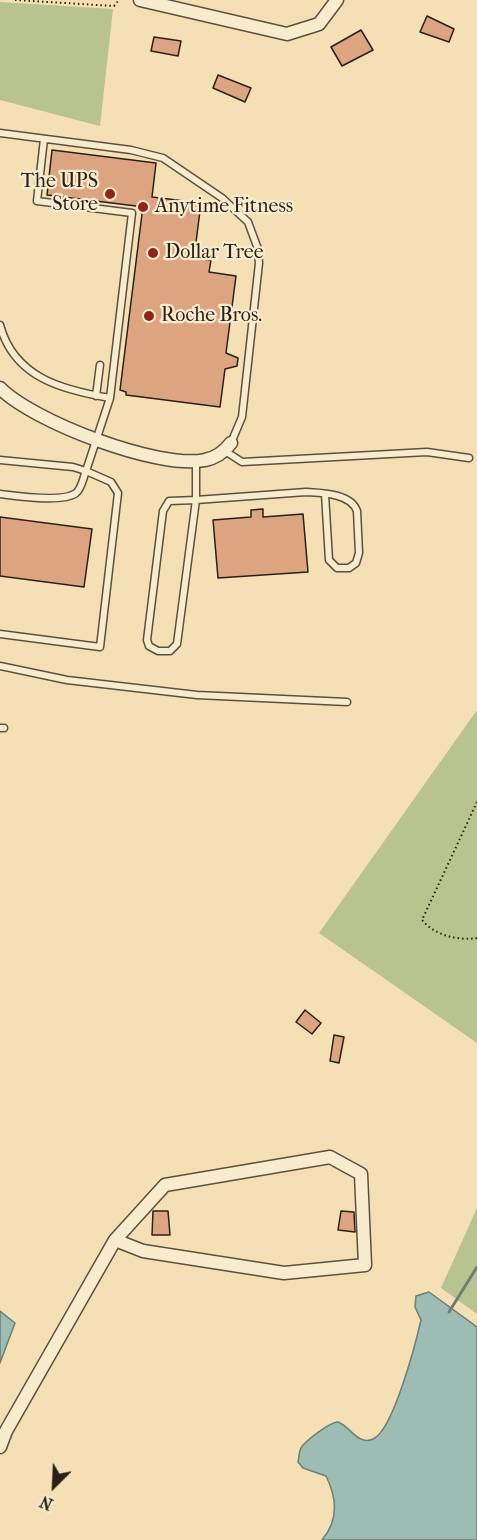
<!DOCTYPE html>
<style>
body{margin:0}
#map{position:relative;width:477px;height:1540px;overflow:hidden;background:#f4e0b4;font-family:"IM FELL French Canon",serif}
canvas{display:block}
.north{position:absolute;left:24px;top:1456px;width:60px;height:60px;-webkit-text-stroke:4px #f8ebce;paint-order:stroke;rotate:204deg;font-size:16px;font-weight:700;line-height:24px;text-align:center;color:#2b2018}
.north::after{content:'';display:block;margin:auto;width:21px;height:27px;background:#2b2018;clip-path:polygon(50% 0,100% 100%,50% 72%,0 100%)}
</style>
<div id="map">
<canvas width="477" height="1540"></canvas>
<div class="north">N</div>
</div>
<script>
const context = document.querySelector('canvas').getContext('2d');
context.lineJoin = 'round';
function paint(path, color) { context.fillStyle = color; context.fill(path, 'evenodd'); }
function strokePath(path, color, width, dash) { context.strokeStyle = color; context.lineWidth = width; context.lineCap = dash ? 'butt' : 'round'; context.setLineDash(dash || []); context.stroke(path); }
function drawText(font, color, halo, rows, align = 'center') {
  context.font = font + ' "IM FELL French Canon",serif'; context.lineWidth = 4.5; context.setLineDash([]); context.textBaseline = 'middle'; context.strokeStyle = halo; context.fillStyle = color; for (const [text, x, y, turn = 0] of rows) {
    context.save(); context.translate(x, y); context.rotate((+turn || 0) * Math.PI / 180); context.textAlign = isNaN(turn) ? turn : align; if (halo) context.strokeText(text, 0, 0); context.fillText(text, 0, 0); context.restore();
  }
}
const green = new Path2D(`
 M0 2 113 9 100 126 0 100Z
 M477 710V1043L319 933Z
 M477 1208V1314L441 1288Z`);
const water = new Path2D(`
 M429 1292 477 1327V1540H322C339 1520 337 1498 326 1476L303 1468 298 1462C299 1458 299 1451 301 1448 304 1442 331 1421 338 1422 350 1426 358 1446 373 1439 393 1431 416 1342 421 1320L415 1307 416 1296Z
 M0 1311 15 1323 0 1363Z`);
const stream = new Path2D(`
 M449 1312 477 1267`);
const building = new Path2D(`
 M427 16 454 29 449 42 420 32Z
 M361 30 373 50 342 66 331 47Z
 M154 37 181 41 178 56 151 51Z
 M218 75 251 88 245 102 213 88Z
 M52 150 156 163 152 197 201 203 194 258 211 260 209 272 236 276 226 353 238 358 237 366 225 369 220 407 126 395V392L120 390 142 214 136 206 47 195Z
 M263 509V517L303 514 308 572 218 578 213 520 251 517V510Z
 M0 517 92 529 84 587 0 576Z
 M305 1010 321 1023 312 1034 296 1022Z
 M334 1035 344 1037 339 1063 330 1061Z
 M153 1211H168L170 1235H152Z
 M341 1211 354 1212 355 1232 338 1230Z`);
const path = new Path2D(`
 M15 0 114 6 119 0
 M477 802 422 920C434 935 458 941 477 938`);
const lane = new Path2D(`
 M0 133 131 150 163 158 222 198 248 222 258 249 259 263 242 417 231 443
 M0 325C14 378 63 390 110 398L132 213 37 201 44 139
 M96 396 100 365
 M225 451 242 462 427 452 469 458
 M0 460 73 467 86 471C83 478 82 488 76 493 63 503 16 496 0 494
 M196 462V500L169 501 163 511 147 640 149 646 158 651H170L177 644 196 500 306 492C321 493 351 493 357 511L359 553 356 563 349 568H337L329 560 325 494
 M0 634 100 647 118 493 111 482 86 471 110 398
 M0 666 67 680 197 695 347 702
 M0 728H4`);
const street = new Path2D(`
 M140 0 287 34 319 24 337 0
 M0 388C32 421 159 470 205 460 216 458 224 452 231 443
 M330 1157 361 1174 365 1265 284 1273 143 1251 115 1240 165 1185Z
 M0 1447 6 1431 115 1240`);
const markers = [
 [110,194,6,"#8f2418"],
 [143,207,6,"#8f2418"],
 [153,253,6,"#8f2418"],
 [149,316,6,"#8f2418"]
];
const poiNames = [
 ["The UPS",98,182,"right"],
 ["Store",98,205,"right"],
 ["Anytime Fitness",155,207],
 ["Dollar Tree",165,253],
 ["Roche Bros.",161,316]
];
paint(green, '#b8c38f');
paint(water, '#9dbcb4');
strokePath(water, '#6f7e76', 1.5);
strokePath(stream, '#6f7e76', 3);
paint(building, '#dda481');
strokePath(building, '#2b2018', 1.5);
strokePath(lane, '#5d503f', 9);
strokePath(street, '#5d503f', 15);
strokePath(path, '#2b2018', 2, [1.5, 3]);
strokePath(lane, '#f8ebce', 6);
strokePath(street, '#f8ebce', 12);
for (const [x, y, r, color] of markers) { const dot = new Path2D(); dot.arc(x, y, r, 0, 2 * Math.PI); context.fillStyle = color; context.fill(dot); strokePath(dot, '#f8ebce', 2); }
drawText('20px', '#2b2018', '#f8ebce', poiNames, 'left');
</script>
